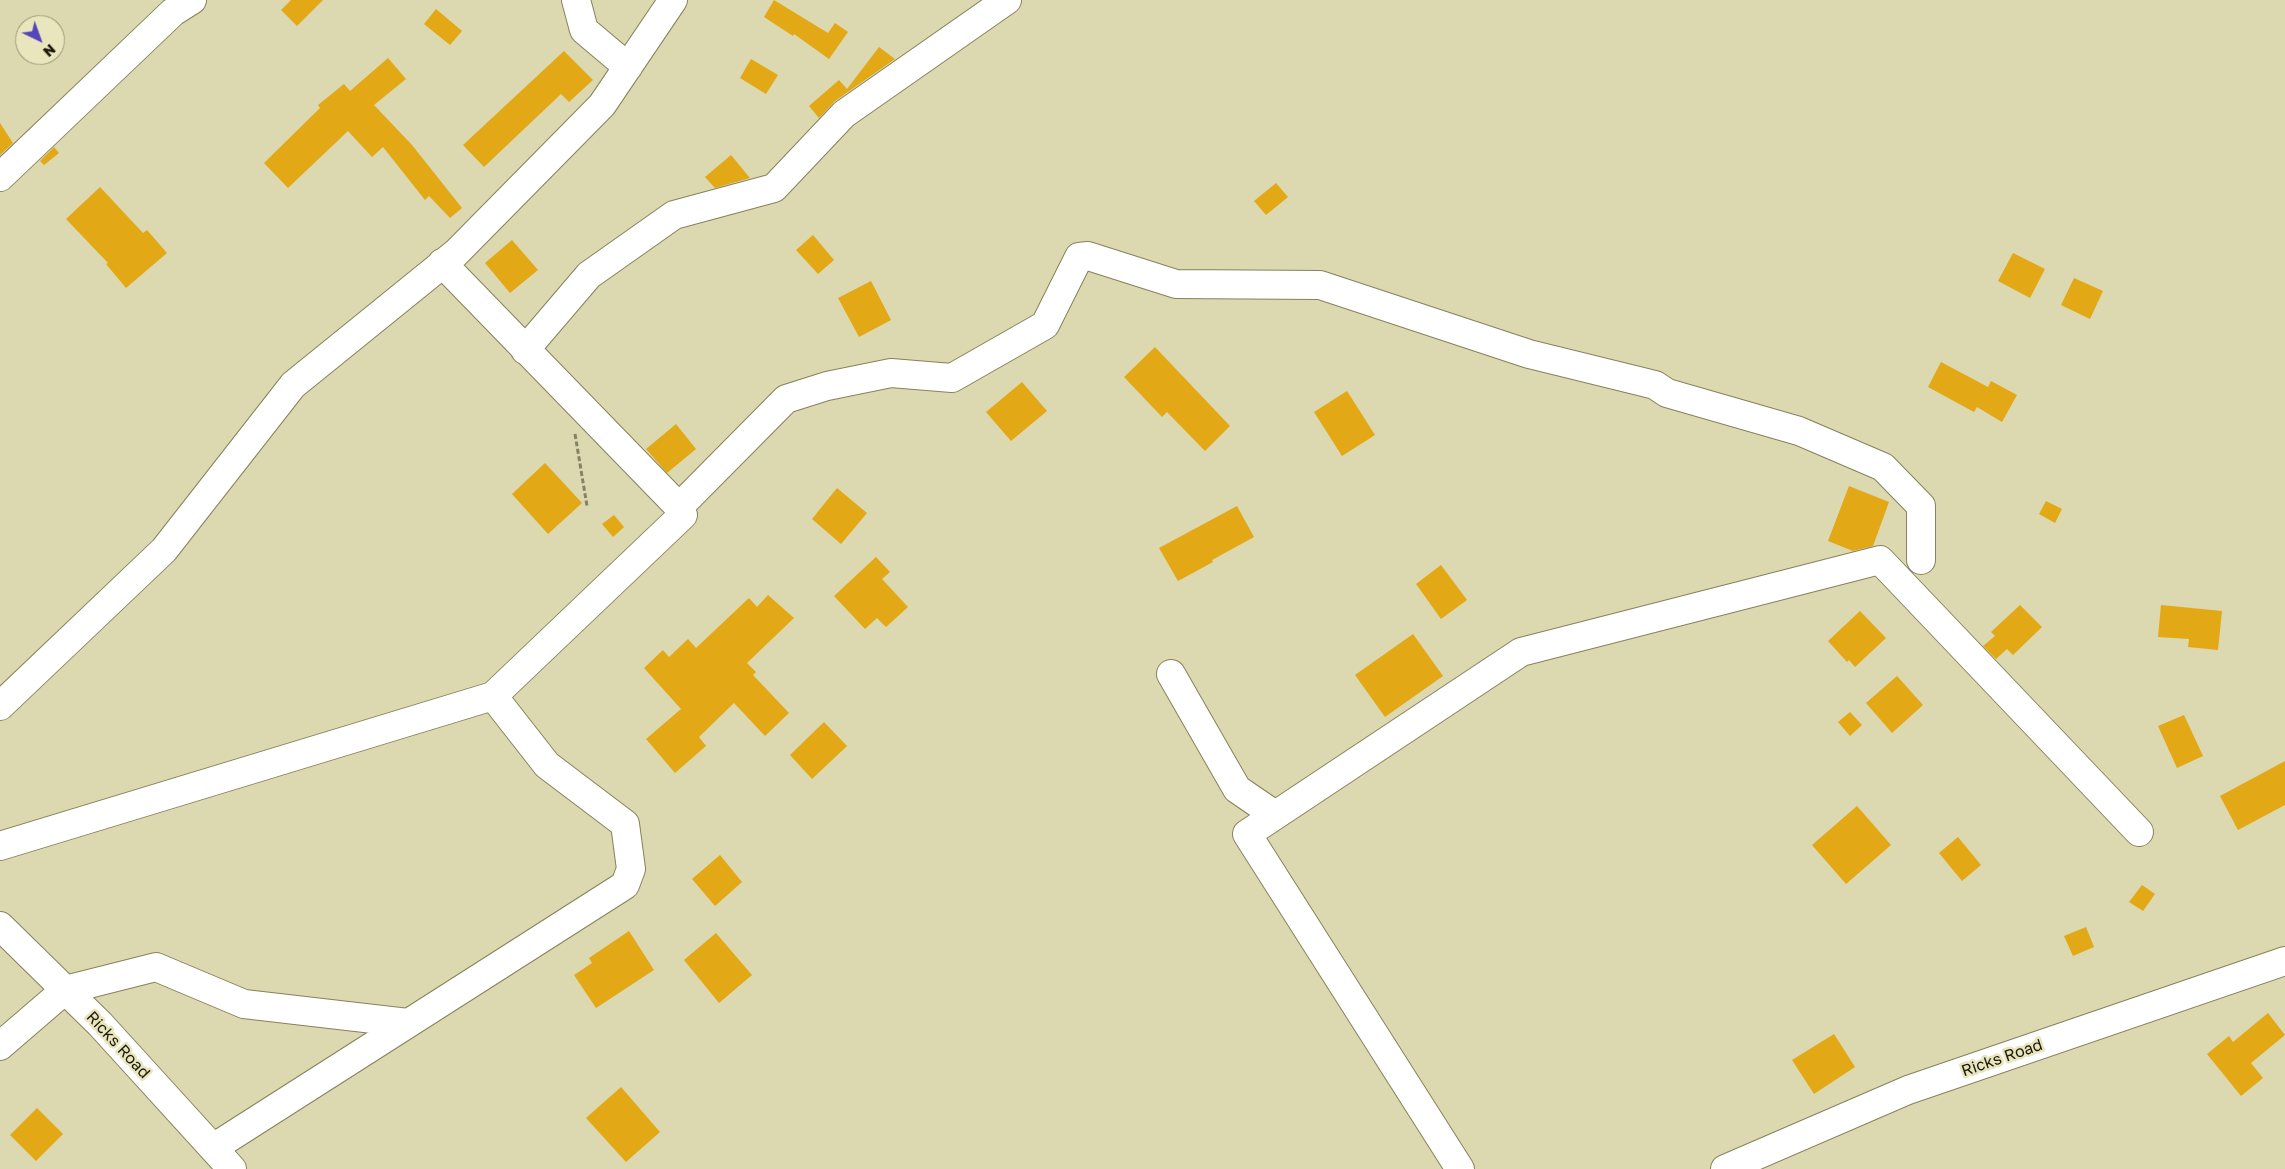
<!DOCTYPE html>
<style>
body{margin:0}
#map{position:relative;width:2285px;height:1169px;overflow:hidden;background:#dcd8b0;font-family:"Golos Text",sans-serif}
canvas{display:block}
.north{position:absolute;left:15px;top:15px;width:50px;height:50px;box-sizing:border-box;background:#e9e5bd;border:1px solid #979476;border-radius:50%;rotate:138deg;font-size:14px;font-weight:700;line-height:20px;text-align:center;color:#1b1a0b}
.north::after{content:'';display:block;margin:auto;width:18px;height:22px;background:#5646be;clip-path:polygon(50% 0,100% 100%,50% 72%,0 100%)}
</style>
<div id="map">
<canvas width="2285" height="1169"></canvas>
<div class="north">N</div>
</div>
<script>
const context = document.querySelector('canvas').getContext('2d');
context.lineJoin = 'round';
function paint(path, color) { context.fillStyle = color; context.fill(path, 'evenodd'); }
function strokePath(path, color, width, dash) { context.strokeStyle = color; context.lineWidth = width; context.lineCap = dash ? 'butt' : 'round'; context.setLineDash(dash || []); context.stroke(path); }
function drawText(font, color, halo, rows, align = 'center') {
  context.font = font + ' "Golos Text",sans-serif'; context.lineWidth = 5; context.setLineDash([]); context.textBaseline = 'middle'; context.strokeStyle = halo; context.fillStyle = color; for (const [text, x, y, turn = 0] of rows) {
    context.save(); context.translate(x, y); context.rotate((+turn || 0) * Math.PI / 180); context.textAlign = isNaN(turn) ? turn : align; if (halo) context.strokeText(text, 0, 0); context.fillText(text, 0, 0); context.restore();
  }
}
const building = new Path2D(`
 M291 0H323L297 26 281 10Z
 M774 0 828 33 835 23 848 32 829 59 794 34 793 36 764 17Z
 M436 9 462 31 450 45 424 24Z
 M879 47 895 59 835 101 819 118 809 106 839 80 847 89Z
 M564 51 593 80 569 102 561 94 484 167 463 145Z
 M388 58 406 79 374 105 412 145 462 208 450 218 429 196 425 200 383 147 372 157 348 131 288 188 264 163 320 108 318 105 344 84 350 91Z
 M751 59 778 75 766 94 740 78Z
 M0 123 13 143 0 155Z
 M54 147 59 153 44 165 40 161Z
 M731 155 750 178 715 188 705 177Z
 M1276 183 1288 197 1266 215 1254 201Z
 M100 187 143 233 147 230 167 253 126 288 106 264 108 263 66 219Z
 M813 235 834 260 818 274 796 250Z
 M512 240 538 270 510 293 485 263Z
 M2013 253 2045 269 2030 298 1998 281Z
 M2074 278 2103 291 2090 319 2061 305Z
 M871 281 891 320 859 337 838 298Z
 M1155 347 1230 426 1205 451 1167 412 1162 417 1124 377Z
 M1941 362 1988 387 1991 381 2017 395 2002 422 1977 407 1974 412 1928 387Z
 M1022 382 1047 411 1011 441 986 412Z
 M1347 391 1375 435 1342 456 1314 412Z
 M676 424 696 449 667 473 646 449Z
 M545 463 582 503 548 534 512 494Z
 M1849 486 1889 502 1873 546 1853 551 1828 541Z
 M837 488 867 513 841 544 812 519Z
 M2046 501 2062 509 2055 523 2039 514Z
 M1237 506 1254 537 1212 560 1213 562 1178 581 1159 548Z
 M614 515 624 527 613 537 602 524Z
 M876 557 890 572 882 579 908 607 886 627 877 618 865 629 834 596Z
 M1441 565 1467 600 1441 619 1416 584Z
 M768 595 794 618 747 663 756 672 753 675 789 713 765 736 734 703 699 737 706 746 675 773 646 739 681 709 644 668 663 650 669 657 688 639 696 648 749 598 757 607Z
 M2020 605 2042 627 2013 655 2007 649 1996 659 1983 646 1995 636 1991 632Z
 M2161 605 2222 611 2218 650 2188 647 2189 639 2158 637Z
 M1860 611 1886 638 1855 667 1849 660 1847 662 1828 641Z
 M1413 634 1443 676 1385 717 1355 675Z
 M1897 676 1923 705 1892 733 1866 703Z
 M1850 712 1862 725 1850 736 1838 722Z
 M2184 715 2203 756 2177 768 2158 726Z
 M824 722 847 746 812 779 790 755Z
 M2285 761V805L2238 830 2220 796Z
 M1857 806 1891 845 1846 884 1812 845Z
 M1958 837 1981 865 1962 881 1939 853Z
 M720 855 742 882 715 906 692 879Z
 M2142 885 2155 894 2143 911 2129 902Z
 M2086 927 2094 947 2073 956 2064 936Z
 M629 931 654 970 596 1008 574 975 592 963 589 958Z
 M716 933 752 975 719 1003 684 960Z
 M2268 1013 2285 1035 2251 1063 2263 1078 2241 1096 2207 1054 2229 1036 2233 1042Z
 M1834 1034 1855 1067 1814 1094 1792 1060Z
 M621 1087 660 1132 626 1162 586 1118Z
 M37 1108 63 1134 36 1161 10 1135Z`);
const path = new Path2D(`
 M575 434 587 506`);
const minor = new Path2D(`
 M576 0 584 30 628 67
 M0 177 173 12 192 0
 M525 350 589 275 674 215 774 188 844 114 1007 0
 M679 507 786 399 827 386 891 373 952 378 1045 325 1079 257 1088 256 1176 284 1320 285 1529 354 1655 385 1667 393 1799 431 1883 467 1921 506V560
 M1171 674 1237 789 1275 815
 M0 706 164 550 293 385 456 253 602 105 673 0
 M0 846 493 696 683 515 679 507 442 263
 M0 926 100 1024 232 1169
 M0 1046 65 990 156 967 244 1004 408 1023
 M213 1148 625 885 631 869 625 824 547 765 493 696
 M1460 1169 1247 834 1521 652 1880 560 2139 832
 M1725 1169 1908 1090 2285 961`);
const streetNames = [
 ["Ricks Road",118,1045,47],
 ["Ricks Road",2002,1058,-19]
];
paint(building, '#e2a815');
strokePath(minor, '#86825d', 30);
strokePath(path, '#858366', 3, [5, 2.5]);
strokePath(minor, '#fff', 28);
drawText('16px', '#1b1a0b', '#e9e5bd', streetNames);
</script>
